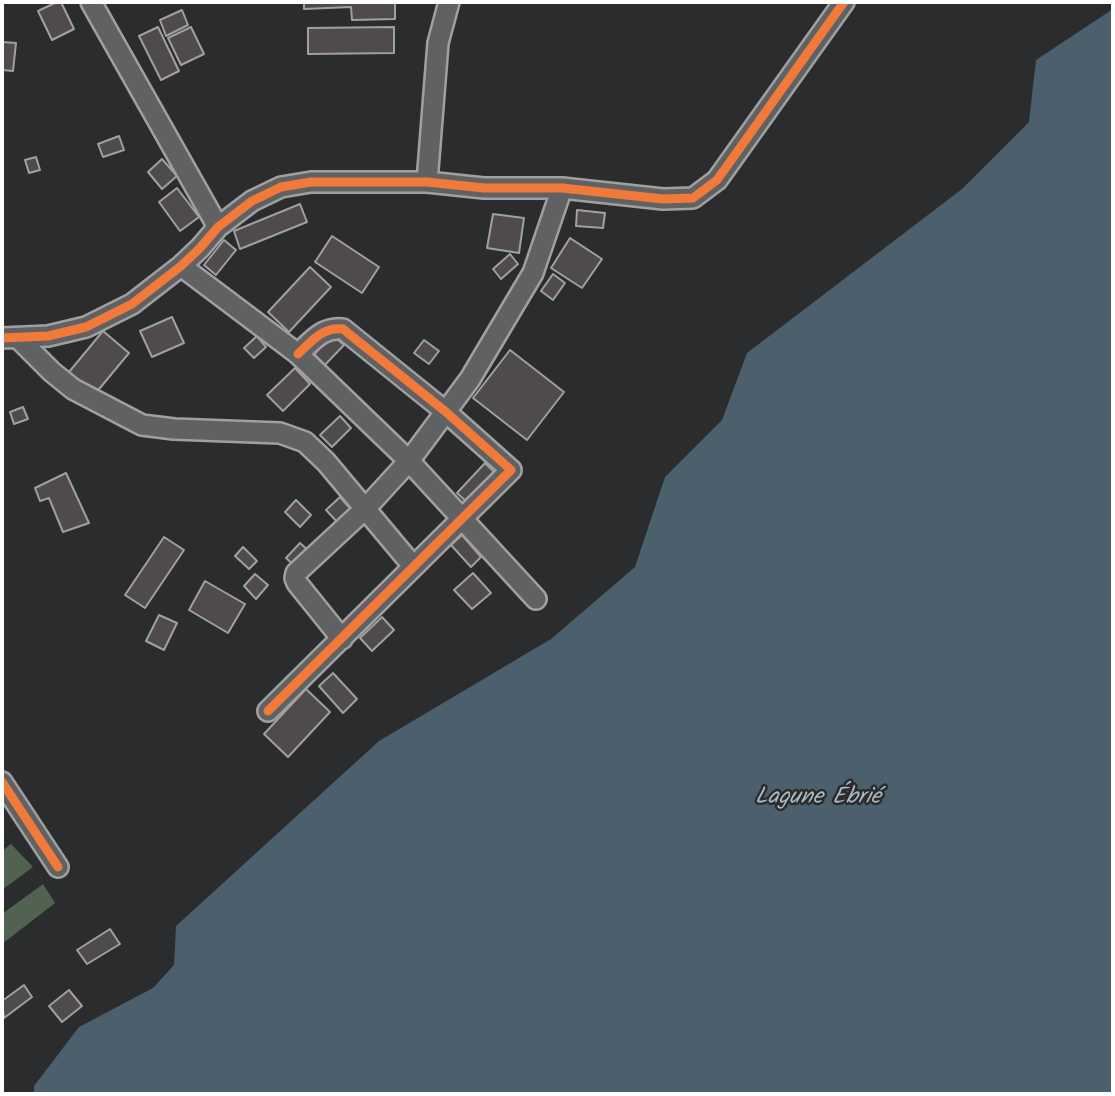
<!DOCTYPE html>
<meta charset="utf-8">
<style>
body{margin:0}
#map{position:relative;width:1115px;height:1096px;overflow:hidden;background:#2b2c2d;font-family:Kalam,sans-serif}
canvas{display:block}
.frame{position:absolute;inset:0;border:4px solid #fff;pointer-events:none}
</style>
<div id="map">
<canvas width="1115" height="1096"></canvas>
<div class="frame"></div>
</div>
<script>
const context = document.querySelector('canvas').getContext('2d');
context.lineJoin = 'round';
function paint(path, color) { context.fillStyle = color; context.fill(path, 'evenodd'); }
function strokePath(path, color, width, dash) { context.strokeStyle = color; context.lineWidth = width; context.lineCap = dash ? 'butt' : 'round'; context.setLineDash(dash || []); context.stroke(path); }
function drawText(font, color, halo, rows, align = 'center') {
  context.font = font + ' Kalam,sans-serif'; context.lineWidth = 5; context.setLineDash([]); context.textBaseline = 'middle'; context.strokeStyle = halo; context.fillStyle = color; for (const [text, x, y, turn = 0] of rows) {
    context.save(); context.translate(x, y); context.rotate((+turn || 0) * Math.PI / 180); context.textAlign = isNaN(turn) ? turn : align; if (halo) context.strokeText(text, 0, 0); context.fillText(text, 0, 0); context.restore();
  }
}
const green = new Path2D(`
 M11 844 33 867 2 890V851Z
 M43 884 55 903 2 944V914Z`);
const water = new Path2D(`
 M1113 9V1094H34V1086L79 1027 153 988 174 965 176 926 379 741 551 639 635 567 665 477 722 420 747 353 962 189 1029 122 1036 60Z`);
const building = new Path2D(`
 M57 2H61L74 29 52 40 38 11Z
 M304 2H395V19L352 20 351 7 304 9Z
 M182 10 188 25 166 36 160 20Z
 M158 27 179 71 161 80 139 36Z
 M191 27 204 54 181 65 168 38Z
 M394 27V53L308 54V28Z
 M2 42 16 43 13 71 2 70Z
 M119 136 124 150 103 157 98 144Z
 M36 157 40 170 29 173 25 160Z
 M162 159 177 176 162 189 148 172Z
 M177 188 199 217 180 231 159 202Z
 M300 204 307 222 240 249 234 231Z
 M577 210 605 213 603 228 576 226Z
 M493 214 524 218 519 253 487 248Z
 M332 236 379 267 362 293 315 262Z
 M570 238 602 259 582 288 551 268Z
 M224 240 236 250 216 275 204 265Z
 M510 254 518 264 501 279 493 269Z
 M310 267 331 287 289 332 268 312Z
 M553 274 565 283 553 300 541 291Z
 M172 317 184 343 152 357 140 331Z
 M103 331 129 353 95 394 69 372Z
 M331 334 344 345 321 369 309 361Z
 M257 336 266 347 254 358 244 348Z
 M424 340 439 351 429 364 414 353Z
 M510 350 564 392 527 440 473 398Z
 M295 368 310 384 283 411 267 395Z
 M23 407 28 419 14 424 10 412Z
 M340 416 351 428 332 447 320 435Z
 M485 463 497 475 469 504 457 493Z
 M66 473 89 523 63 532 49 498 40 501 35 488Z
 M340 497 354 513 340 525 326 510Z
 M296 500 311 515 300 527 285 512Z
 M462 535 481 557 471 567 451 545Z
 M164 537 184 550 145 608 125 595Z
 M300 543 311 553 297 568 286 558Z
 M243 547 257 561 249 569 235 556Z
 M473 573 491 593 472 609 454 590Z
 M255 574 268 585 256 599 244 586Z
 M205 581 245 604 228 633 189 610Z
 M159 615 177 623 164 650 146 641Z
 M382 617 394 630 372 651 360 638Z
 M333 673 357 699 343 713 319 686Z
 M306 689 330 712 288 757 264 734Z
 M110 929 120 944 87 964 77 950Z
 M24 985 32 997 4 1018 2 1001Z
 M69 990 82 1006 62 1022 49 1006Z`);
const street = new Path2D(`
 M91 2 218 227
 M427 182 438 43 449 2
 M181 266 298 354 409 461 536 599
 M2 338 48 336 86 327 132 304 181 266 200 248 218 227 252 201 281 187 311 182H427L484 188H562L663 199 693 198 717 180 844 2
 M18 338 52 372 73 389 142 425 174 429 280 433 305 442 326 462 413 566
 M342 639 297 583 295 578 296 573 365 509 409 461 470 379 533 273 562 188
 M268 711 511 470 446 412 343 329C323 326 311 342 298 354
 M2 782 58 867`);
const cycleway = new Path2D(`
 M2 338 48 336 86 327 132 304 181 266 200 248 218 227 252 201 281 187 311 182H427L484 188H562L663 199 693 198 717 180 844 2
 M268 711 511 470 446 412 343 329C323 326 311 342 298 354
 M2 782 58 867`);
const waterNames = [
 ["Lagune Ébrié",818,799]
];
paint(green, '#526250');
paint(water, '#4c5f6d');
paint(building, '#4e4b4a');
strokePath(building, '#a0a0a0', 2);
strokePath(street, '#a0a0a0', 24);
strokePath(street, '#606162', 19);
strokePath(cycleway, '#f17a3a', 9);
drawText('italic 23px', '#b0b9c0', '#2a2d2e', waterNames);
</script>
